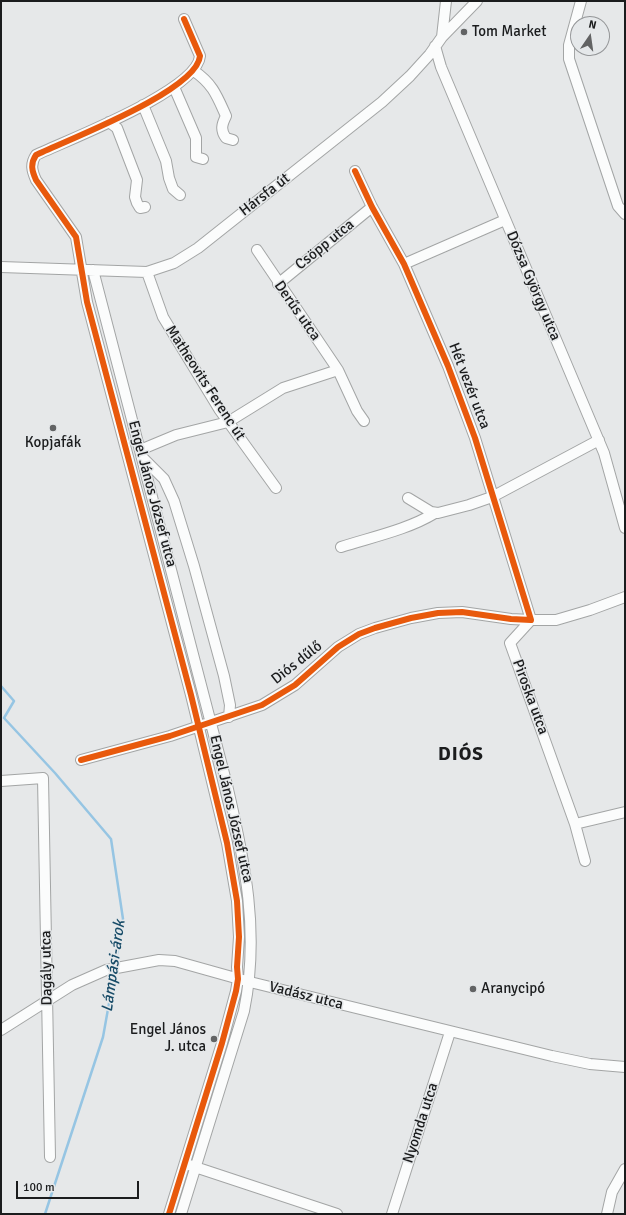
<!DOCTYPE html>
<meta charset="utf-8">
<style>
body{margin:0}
#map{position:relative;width:626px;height:1215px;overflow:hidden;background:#e6e8e9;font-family:Signika,sans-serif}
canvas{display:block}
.frame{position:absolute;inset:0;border:2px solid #1b1c1d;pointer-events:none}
.north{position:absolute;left:570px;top:16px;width:40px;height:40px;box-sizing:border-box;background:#e5e8ea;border:1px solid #949698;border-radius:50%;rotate:13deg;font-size:11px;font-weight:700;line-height:16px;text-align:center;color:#1b1c1d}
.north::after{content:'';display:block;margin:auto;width:14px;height:18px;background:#626364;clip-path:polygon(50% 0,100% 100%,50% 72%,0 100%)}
.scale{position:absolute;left:16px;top:1181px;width:123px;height:18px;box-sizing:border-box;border:2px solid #1b1c1d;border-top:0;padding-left:5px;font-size:12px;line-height:14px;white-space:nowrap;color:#1b1c1d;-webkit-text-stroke:3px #e5e8ea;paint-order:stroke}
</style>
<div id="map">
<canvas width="626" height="1215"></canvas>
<div class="frame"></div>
<div class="north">N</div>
<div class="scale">100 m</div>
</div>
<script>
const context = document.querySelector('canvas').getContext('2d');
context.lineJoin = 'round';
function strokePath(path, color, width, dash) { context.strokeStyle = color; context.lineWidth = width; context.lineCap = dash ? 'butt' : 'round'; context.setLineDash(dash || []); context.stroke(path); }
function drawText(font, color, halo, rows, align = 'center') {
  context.font = font + ' Signika,sans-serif'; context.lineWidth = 3; context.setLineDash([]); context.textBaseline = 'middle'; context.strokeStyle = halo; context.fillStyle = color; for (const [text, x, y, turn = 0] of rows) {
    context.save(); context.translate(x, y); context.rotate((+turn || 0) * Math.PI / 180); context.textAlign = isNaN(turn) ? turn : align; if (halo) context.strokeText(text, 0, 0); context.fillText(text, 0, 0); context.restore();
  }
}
const stream = new Path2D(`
 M1 686 14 701 4 718 55 773 111 839 123 919 115 965
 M45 1214 103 1037 115 970`);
const minor = new Path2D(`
 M581 1 569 45V59L618 206 625 214
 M442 37 446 1
 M435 46 441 67 604 453 625 528
 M194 71C213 84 217 96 226 116 222 124 220 130 226 138L233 140
 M174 87 196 138V157L203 159
 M143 105 166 161 169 178 173 189 180 195
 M109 122 117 128 137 180 135 197 137 203 140 208 145 207
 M257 250 338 370 357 411 364 421
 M404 264 505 220
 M1 267 147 272 174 263 198 248 382 102 410 76 430 54 442 37 477 1
 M93 270 227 785C245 862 260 933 244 1011L181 1214
 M147 272 163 317 219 409 276 488
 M278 284 372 207
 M140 450 176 435 228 422 283 388 338 370
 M143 458 164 479 174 501 194 566 224 676 230 705 229 717
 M408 498 431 512 438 513 469 505 492 497 599 440
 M341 547C372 537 407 530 435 513
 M625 597 590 610 556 620H531L510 643 575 824 625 812
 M81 760 170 736 262 705 295 685 338 647 359 634 375 628 411 618 438 613 462 612 511 619 531 620 475 438 448 366 404 264 372 207 355 171
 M1 781 43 778 50 1157
 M575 824 585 861
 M1 1030 72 985 106 970 159 960 175 961 250 982 552 1056 590 1064 625 1067
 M189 1165 337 1214
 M169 1214 222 1043 236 991 238 979 237 967 239 937 237 901 227 843 191 695 87 302 76 237 36 180C32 171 30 164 36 155 67 140 197 91 200 56L184 19
 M392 1214 450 1032
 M607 1214 612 1192 625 1169`);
const cycleway = new Path2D(`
 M81 760 170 736 262 705 295 685 338 647 359 634 375 628 411 618 438 613 462 612 511 619 531 620 475 438 448 366 404 264 372 207 355 171
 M169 1214 222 1043 236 991 238 979 237 967 239 937 237 901 227 843 191 695 87 302 76 237 36 180C32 171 30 164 36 155 67 140 197 91 200 56L184 19`);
const markers = [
 [464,32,4,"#626364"],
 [53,428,4,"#626364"],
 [473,989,4,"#626364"],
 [214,1039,4,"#626364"]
];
const poiNames = [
 ["Tom Market",472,32],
 ["Kopjafák",53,443,"center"],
 ["Aranycipó",481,989],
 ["Engel János",206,1030,"right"],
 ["J. utca",206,1047,"right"]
];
const streetNames = [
 ["Hársfa út",265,195,-38],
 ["Csöpp utca",325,245,-39],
 ["Dózsa György utca",533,286,67],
 ["Derűs utca",297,311,55],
 ["Matheovits Ferenc út",205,383,57],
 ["Hét vezér utca",469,386,69],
 ["Engel János József utca",152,494,75],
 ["Diós dűlő",297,663,-38],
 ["Piroska utca",530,697,70],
 ["Engel János József utca",231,809,77],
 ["Dagály utca",47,968,-91],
 ["Vadász utca",306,996,14],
 ["Nyomda utca",421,1123,-72]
];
const waterNames = [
 ["Lámpási-árok",114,966,-82]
];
const districtNames = [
 ["DIÓS",461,755]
];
strokePath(stream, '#96c5e3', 2.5);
strokePath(minor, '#a3a5a5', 12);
strokePath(minor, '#fbfcfc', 10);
strokePath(cycleway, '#e8590c', 6);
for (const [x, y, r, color] of markers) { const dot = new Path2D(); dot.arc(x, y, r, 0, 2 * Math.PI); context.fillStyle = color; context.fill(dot); strokePath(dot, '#e5e8ea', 1.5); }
drawText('15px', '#1b1c1d', '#e5e8ea', poiNames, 'left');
drawText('15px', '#1b1c1d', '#e5e8ea', streetNames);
drawText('italic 16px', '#184c68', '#e5e8ea', waterNames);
context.letterSpacing = '1px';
drawText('bold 19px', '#1b1c1d', '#e5e8ea', districtNames);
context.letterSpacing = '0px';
</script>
